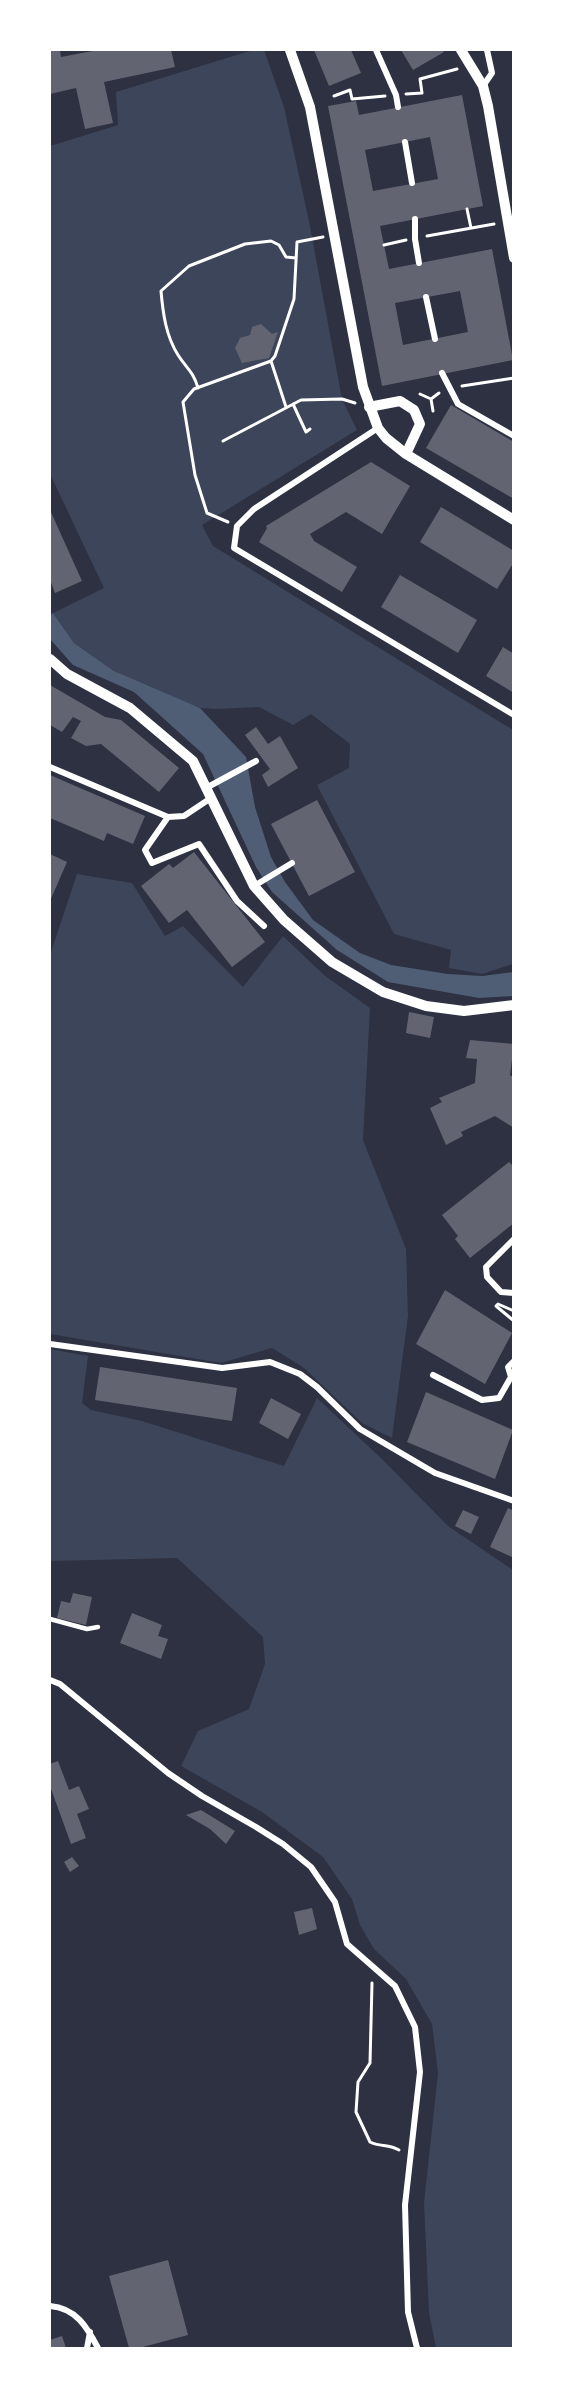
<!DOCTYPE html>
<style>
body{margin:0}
#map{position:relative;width:563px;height:2398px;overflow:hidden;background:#2d3142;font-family:"Source Serif 4",serif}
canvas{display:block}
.frame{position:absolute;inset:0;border:51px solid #fff;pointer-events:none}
</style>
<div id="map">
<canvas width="563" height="2398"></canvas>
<div class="frame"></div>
</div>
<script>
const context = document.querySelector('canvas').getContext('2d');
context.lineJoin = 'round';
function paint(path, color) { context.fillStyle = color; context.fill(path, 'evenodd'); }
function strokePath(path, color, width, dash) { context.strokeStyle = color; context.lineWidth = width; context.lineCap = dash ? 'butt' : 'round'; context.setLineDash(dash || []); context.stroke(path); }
const green = new Path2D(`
 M253 50H264L284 107 309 221 342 399 357 430 202 525 213 546 513 730V964L482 974 449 968 451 950 394 934 317 785 349 768 350 744 311 714 293 725 259 707 218 709 200 708 150 688 114 671 74 643 53 613 104 588 50 474V146L118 125 116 92Z
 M77 874 132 883 165 936 183 926 243 987 283 936 324 975 370 1008 363 1140 406 1249 408 1316 392 1438 362 1423 304 1368 272 1348 221 1363 50 1334V955Z
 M50 1349 88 1356 82 1403 91 1410 142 1421 284 1466 317 1398 383 1460 448 1526 513 1570V2348H436L429 2313 424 2203 438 2073 432 2024 406 1979 374 1949 360 1925 352 1899 323 1857 262 1812 181 1766 198 1731 249 1709 265 1664 263 1637 177 1558 50 1561Z`);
const water = new Path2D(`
 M53 613 74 643 114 671 200 708 246 757 255 807 271 857 285 882 313 920 360 953 391 965 448 974 482 976 513 972V996L479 998 388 982 337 950 272 892 256 867 203 754 134 692 73 665 50 639V615Z`);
const building = new Path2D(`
 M50 50H60L61 57 98 50H171L175 67 104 82 113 123 85 129 76 88 50 94Z
 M314 50H351L361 73 329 86Z
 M401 50H442L444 52 413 70Z
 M462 95 483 206 380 226 389 269 492 249 513 360 382 386 328 106 356 101 359 115ZM430 137 438 179 373 191 365 150ZM460 291 468 332 403 345 395 303Z
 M261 324 272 334 278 332 269 358 242 363 235 348 240 338 250 335 252 327Z
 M451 405 514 442V499L426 448Z
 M371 462 410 486 382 534 346 512 310 534 314 541 357 567 342 592 259 542 267 528 266 526Z
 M441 507 514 551V562L497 589 420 542Z
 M50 510 82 581 55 593 50 580Z
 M400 575 477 620 458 653 381 607Z
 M503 647 514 654V693L486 676Z
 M50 685 105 717 121 720 179 768 159 792 101 744 86 746 71 738 81 721 73 717 62 732 50 725Z
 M256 727 268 744 280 736 298 768 268 787 262 775 270 769 245 735Z
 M50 775 145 816 133 844 107 833 104 841 50 818Z
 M317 800 355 872 309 896 271 824Z
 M194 852 265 942 232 967 187 910 169 923 141 886 169 864 173 868Z
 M50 854 67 862 50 901Z
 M409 1012 434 1017 430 1038 406 1033Z
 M470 1040 514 1044 510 1075 514 1078V1128L495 1116 461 1132 463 1136 446 1145 430 1108 442 1102 439 1098 475 1083 477 1059 466 1058Z
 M509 1162 514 1167V1223L470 1258 455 1239 458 1236 442 1215Z
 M445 1290 512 1333 485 1384 416 1344Z
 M100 1367 237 1388 232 1421 95 1400Z
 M426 1392 513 1430 495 1479 407 1442Z
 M271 1398 301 1414 288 1439 259 1423Z
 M508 1508 514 1511V1558L490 1547Z
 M463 1510 479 1517 471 1534 455 1526Z
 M73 1593 92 1597 86 1625 57 1618 61 1601 70 1603Z
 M132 1613 162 1625 158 1636 168 1639 161 1659 120 1643Z
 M58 1761 69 1790 79 1786 89 1809 77 1814 86 1838 71 1844 50 1786V1764Z
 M201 1810 235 1831 226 1844 210 1829 186 1815Z
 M72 1857 79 1866 70 1872 64 1862Z
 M312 1908 317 1929 299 1935 294 1912Z
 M168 2260 188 2335 139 2348H129L109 2276Z
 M62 2336 66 2348H50V2340Z`);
const path = new Path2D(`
 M406 94 422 93 420 79 457 69
 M334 96 350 90 352 99 385 96
 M467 209 471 228
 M427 236 494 224
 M384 245 406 240
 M271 361 286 407
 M462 386 514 378
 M198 388C193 371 187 369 178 355 166 336 163 314 161 291L189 266 245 244 271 241 279 245 286 257 296 258
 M420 394 431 399
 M431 399 439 393
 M431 399 433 411
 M293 404 306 432 310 429
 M223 441 301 400 342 399 355 403
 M228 522 207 513 195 475 183 402 194 389 271 361 275 356 294 299 297 242 323 237
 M514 1311 498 1304 496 1306 514 1321
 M372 1983 370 2063 358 2082 356 2112 370 2142C380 2147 389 2144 399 2150`);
const service = new Path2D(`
 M50 1619 87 1629 98 1627`);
const minor = new Path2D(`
 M376 50 396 95 398 107
 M483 86 492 73 487 50
 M405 142 412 183
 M415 219V239L419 263
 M426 297 435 339
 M442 373 458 404 514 436
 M378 428 254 509 237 526 234 548 514 715
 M50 767 168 817 184 816 211 798
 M206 788 256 761
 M168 817 145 850 152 863 199 844 237 901 264 926
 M254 886 292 863
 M514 1239 486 1267 487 1277 501 1292 514 1293
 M50 1344 222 1368 270 1362 300 1374 317 1387 360 1429 435 1473 514 1501
 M433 1375 482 1400 499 1398 511 1377 508 1367 514 1361
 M50 1680 60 1684 168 1773 202 1796 256 1827 283 1844 311 1867 335 1902 347 1944 395 1986 415 2027 420 2072 405 2205 408 2312 417 2348
 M50 2306C76 2308 87 2327 98 2348
 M87 2348 90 2332`);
const tertiary = new Path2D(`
 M290 50 310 107 363 387 378 428 386 438 406 454 514 520
 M461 50 483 86 488 106 514 258
 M369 407 400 401 414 410 420 424 406 454
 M50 659 67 674 130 708 193 761 254 886 284 920 332 962 383 992 426 1006 464 1011 514 1005`);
paint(green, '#3c4559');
paint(water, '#4f5d75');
paint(building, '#626471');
strokePath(path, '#fff', 3);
strokePath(service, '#fff', 4.5);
strokePath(minor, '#fff', 6);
strokePath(tertiary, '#fff', 10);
</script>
